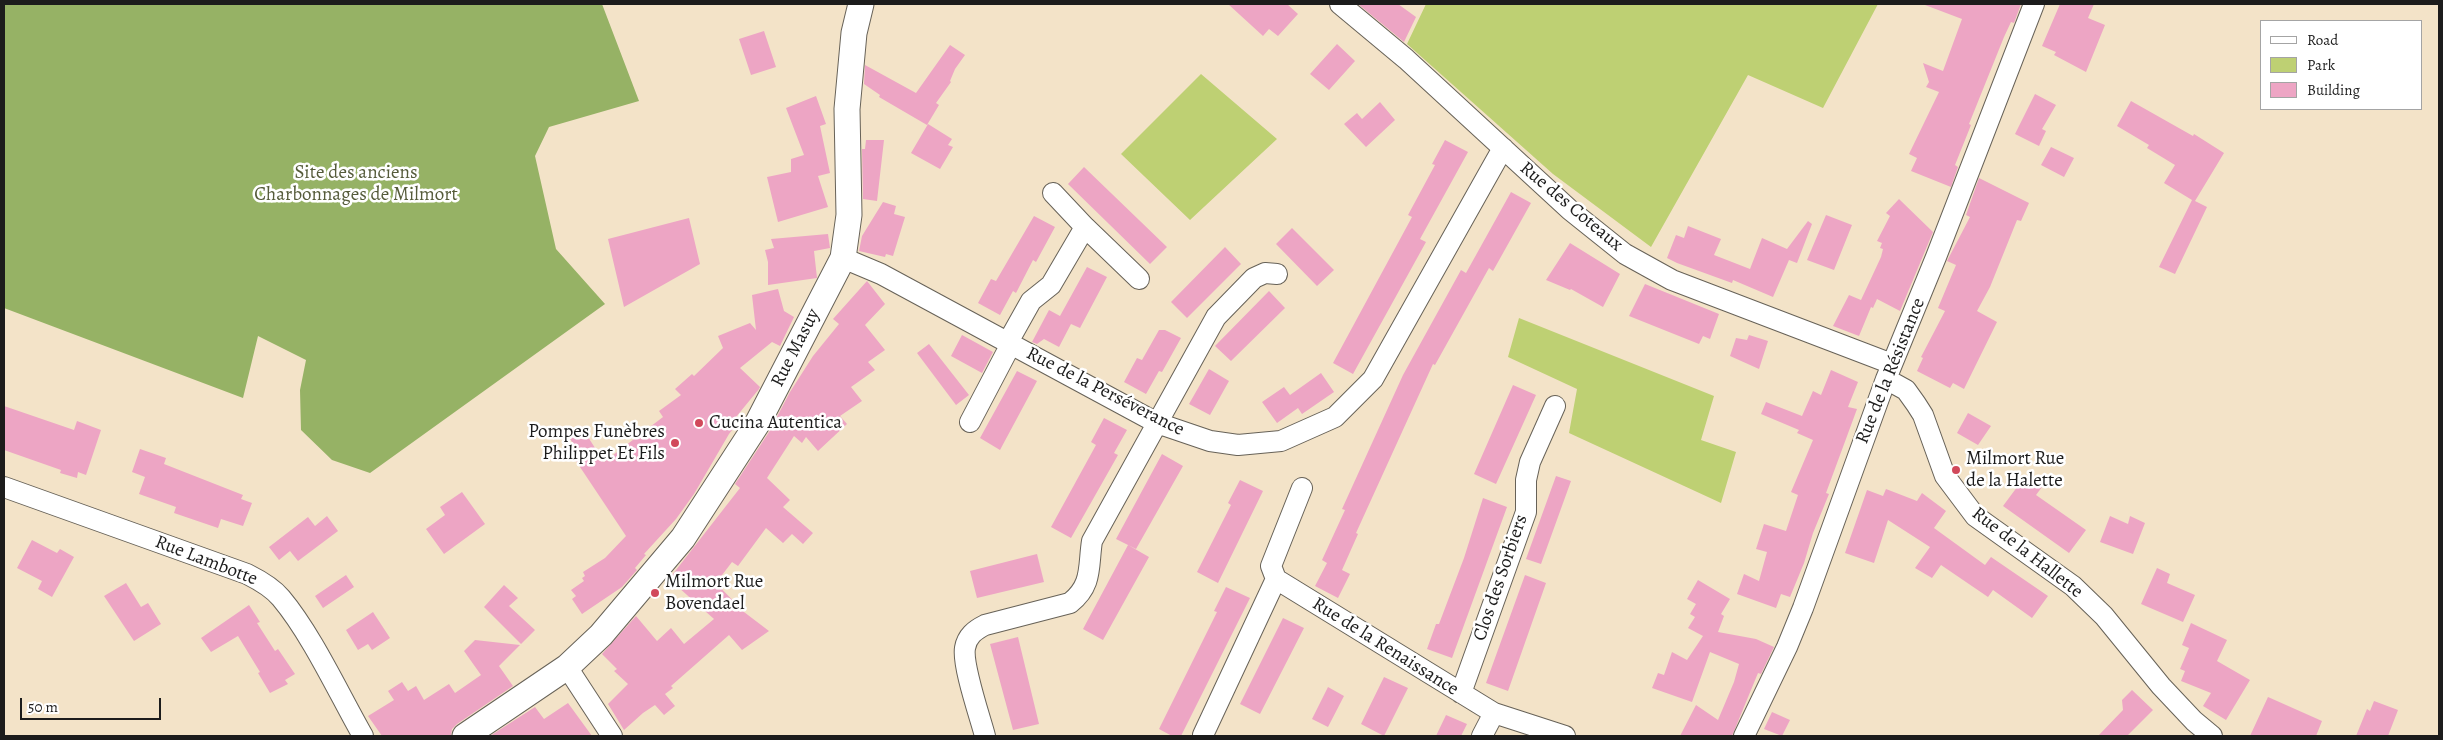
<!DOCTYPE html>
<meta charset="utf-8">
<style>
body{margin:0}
#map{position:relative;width:2443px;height:740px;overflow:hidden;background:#f3e3c8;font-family:Alegreya,serif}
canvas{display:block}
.frame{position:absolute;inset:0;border:5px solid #1c1c1c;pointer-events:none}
.legend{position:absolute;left:2260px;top:20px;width:162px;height:90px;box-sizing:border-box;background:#fff;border:1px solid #a4a4a4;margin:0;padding:6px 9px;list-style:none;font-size:15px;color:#1c1c1c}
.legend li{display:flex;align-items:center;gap:10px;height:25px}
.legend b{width:25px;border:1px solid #a4a4a4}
.scale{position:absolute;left:20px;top:698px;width:141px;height:22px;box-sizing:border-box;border:2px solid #1c1c1c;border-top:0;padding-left:6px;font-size:15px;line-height:18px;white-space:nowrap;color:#1c1c1c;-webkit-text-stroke:4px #fff;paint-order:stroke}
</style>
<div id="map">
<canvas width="2443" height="740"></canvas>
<div class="frame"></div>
<ul class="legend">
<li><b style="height:6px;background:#fff"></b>Road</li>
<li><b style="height:14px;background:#bed073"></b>Park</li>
<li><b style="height:14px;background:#eda5c4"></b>Building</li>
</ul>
<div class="scale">50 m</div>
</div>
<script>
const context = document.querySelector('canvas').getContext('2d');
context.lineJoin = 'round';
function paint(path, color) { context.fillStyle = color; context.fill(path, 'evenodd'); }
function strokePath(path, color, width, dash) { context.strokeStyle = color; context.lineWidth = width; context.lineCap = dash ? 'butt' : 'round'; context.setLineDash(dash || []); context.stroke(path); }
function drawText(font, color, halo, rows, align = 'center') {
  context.font = font + ' Alegreya,serif'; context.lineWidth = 5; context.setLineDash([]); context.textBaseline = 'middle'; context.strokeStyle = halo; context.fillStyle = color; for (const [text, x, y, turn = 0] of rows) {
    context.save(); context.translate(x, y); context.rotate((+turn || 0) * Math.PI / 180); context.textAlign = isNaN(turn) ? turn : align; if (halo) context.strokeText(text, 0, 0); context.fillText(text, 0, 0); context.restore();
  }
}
const green = new Path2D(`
 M1426 4H1878L1823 108 1748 75 1651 247 1553 174 1407 44Z
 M1201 74 1277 139 1190 220 1121 154Z
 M1519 318 1714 396 1701 440 1736 452 1721 503 1569 433 1577 389 1508 357Z`);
const forest = new Path2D(`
 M4 4H602L639 101 549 127 535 156 556 249 605 304 370 473 332 460 301 430 300 390 306 360 258 336 243 398 4 308Z`);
const building = new Path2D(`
 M1228 4H1287L1298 14 1278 36 1269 29 1263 36Z
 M1358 4H1398L1416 17 1404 42Z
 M1925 4H2021L2014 23 2011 22 2004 37 1969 124 1971 125 1955 165 1958 167 1951 187 1911 171 1917 158 1909 154 1939 92 1926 87 1929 82 1923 63 1943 71 1962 19 1925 5Z
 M2060 4H2094L2088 18 2105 25 2086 72 2054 55 2056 52 2042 46Z
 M764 31 776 67 751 75 739 39Z
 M1337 44 1355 61 1329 90 1310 74Z
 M950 45 965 55 955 69 950 81 951 82 936 103 939 105 927 125 879 97 880 95 864 84 865 65 916 93Z
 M2035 94 2056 105 2042 129 2046 131 2039 146 2015 134Z
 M816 96 826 124 820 126 830 173 818 176 828 207 778 222 767 177 791 172V159L804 155 786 108Z
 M2131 101 2193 136 2194 134 2224 153 2195 201 2207 207 2175 274 2159 267 2192 200 2164 183 2175 165 2147 148 2149 145 2117 126Z
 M1380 102 1395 120 1366 147 1344 124 1357 113 1362 119Z
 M928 124 952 139 948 145 953 147 940 169 911 153Z
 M866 140H884L877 201 863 199 862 149H865Z
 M1445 140 1468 152 1420 239 1426 242 1353 374 1333 363 1412 217 1408 215 1435 165 1432 164Z
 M2051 147 2074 158 2064 177 2041 165Z
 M1084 167 1167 247 1150 264 1068 184Z
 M1979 178 2029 203 2021 221 2017 220 1990 287 1977 311 1997 322 1964 389 1953 383 1950 388 1917 371 1923 358 1921 357 1945 311 1938 308 1956 265 1947 261 1970 217 1966 215Z
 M1511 192 1531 203 1493 271 1489 268 1435 365 1433 364 1356 533 1358 534 1342 570 1350 574 1338 598 1315 586 1327 563 1322 560 1345 510 1342 509 1403 375 1461 270 1466 273Z
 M1899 199 1933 232 1900 311 1877 299 1873 308 1871 307 1859 336 1833 326 1849 295 1861 300 1881 257 1883 249 1880 248 1882 243 1877 241 1890 216 1886 213Z
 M883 202 896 206 894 214 905 217 893 256 886 254 885 257 859 251 862 236Z
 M1826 215 1852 225 1834 270 1807 260Z
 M1034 216 1055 227 1036 262 1033 260 1016 293 1013 291 1000 315 978 303 991 279 996 281Z
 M689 218 700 264 624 307 608 239Z
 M1808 221 1812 224 1797 263 1789 260 1773 297 1733 280 1732 283 1677 263 1667 258 1676 235 1684 238 1688 226 1721 239 1714 255 1750 269 1762 238 1787 249Z
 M1292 228 1334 270 1317 286 1276 244Z
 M828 234 830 248 814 251 817 278 768 285V262L765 250 774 248 771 239Z
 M1570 243 1620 274 1603 307 1571 289 1570 290 1546 280Z
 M1225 247 1241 264 1187 318 1171 302Z
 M1087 267 1107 277 1080 328 1071 324 1059 347 1044 339 1037 344 1032 342 1049 310 1060 316Z
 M867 281 885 304 865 325 885 350 868 362 875 370 851 387 862 401 840 416 847 424 818 451 806 437 802 443 794 436 767 478 790 500 783 507 813 533 803 544 792 534 783 543 766 528 738 566 732 562 716 583 744 612 769 631 742 650 729 635 671 686 673 688 665 694 675 706 664 715 655 705 643 713 624 730 608 704 628 684 614 671 617 669 602 654 636 616 657 641 671 628 684 644 714 619 669 579 740 488 735 484 769 432 790 392 813 356 839 324 833 319Z
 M1645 284 1719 314 1710 339 1703 336 1699 344 1629 316Z
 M778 289 784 311 794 317 780 346 772 342 740 368 760 387 759 389 736 417 740 420 729 434 694 494 676 519 644 554 646 555 635 568 637 570 622 587 582 614 572 599 576 596 571 590 584 581 582 578 585 576 583 572 605 558 626 536 574 458 580 453 568 436 581 426 604 462 663 417 659 411 681 395 675 389 692 374 694 376 723 348 718 336 750 323 756 330 752 295Z
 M1269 291 1285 308 1231 361 1215 346Z
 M1159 330H1165L1181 338 1162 372 1159 371 1146 394 1124 382 1137 358 1142 360Z
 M962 335 993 352 982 373 951 356Z
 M1749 335 1768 341 1759 369 1730 356 1736 338 1747 340Z
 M929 344 969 395 956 405 917 353Z
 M1209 369 1229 381 1210 415 1189 404Z
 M1831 370 1858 382 1848 407 1857 409 1826 493 1829 494 1813 533 1804 563 1790 597 1781 594 1776 608 1737 594 1744 574 1759 581 1767 552 1756 549 1764 524 1786 531 1798 495 1791 492 1813 440 1797 433 1799 430 1761 414 1766 402 1802 416 1813 391 1821 395Z
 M1017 371 1037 381 1000 450 980 438Z
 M1321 373 1334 392 1302 414 1298 408 1277 423 1262 402 1284 387 1290 395Z
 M1513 385 1536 395 1496 484 1474 474Z
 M4 406 74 430 77 421 101 430 86 475 78 472 77 478 60 473 61 470 4 450Z
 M1968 413 1991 426 1978 445 1957 433Z
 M1104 418 1127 430 1114 453 1118 455 1071 538 1051 527 1096 445 1091 442Z
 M140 449 166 458 164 464 243 495 241 499 252 503 243 526 221 519 218 528 174 513 176 507 139 494 145 477 132 472Z
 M1162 454 1183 466 1136 549 1116 539Z
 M2026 475 2042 487 2036 495 2086 530 2069 553 2003 506Z
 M1556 476 1571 481 1541 564 1526 559Z
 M1240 480 1263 491 1218 583 1197 572 1231 505 1228 503Z
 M1886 489 1917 501 1922 493 1946 511 1934 528 1985 565 1991 557 2048 596 2032 618 1993 590 1988 597 1941 565 1932 578 1915 568 1930 547 1888 520 1874 563 1845 553 1867 490 1883 496Z
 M462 492 485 524 444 554 426 529 445 515 440 507Z
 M1483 498 1507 507 1452 658 1427 649 1436 624H1439L1464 558Z
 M327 516 338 531 298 561 290 551 279 560 269 547 308 517 315 526Z
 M2110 516 2128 524 2130 516 2145 523 2133 554 2100 542Z
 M32 540 57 553 60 549 74 557 52 597 38 589 42 581 17 568Z
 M1128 545 1149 557 1103 640 1083 629Z
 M1037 554 1044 582 977 598 970 571Z
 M2157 568 2170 574 2167 583 2195 595 2183 622 2141 604Z
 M346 575 354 587 323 608 315 596Z
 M1525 575 1546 583 1508 691 1486 683Z
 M1698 580 1730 599 1721 614 1724 616 1718 632 1756 639 1774 647 1761 674 1758 673 1732 736H1680L1696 705 1718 720 1734 682 1739 664 1710 652 1692 702 1652 688 1658 673 1664 675 1672 652 1687 660 1703 636 1688 628 1695 617 1690 614 1696 604 1687 599Z
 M126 583 141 607 148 603 161 624 134 641 104 596Z
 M504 585 518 598 509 606 535 630 521 644 484 607Z
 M1226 587 1250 598 1181 736H1172L1159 729 1217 612 1214 611Z
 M249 605 260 622 257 623 275 651 278 649 295 674 285 680 288 684 270 693 258 673 260 672 238 636 211 652 201 638Z
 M373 612 390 638 372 650 368 644 358 650 346 630Z
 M1283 618 1304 628 1260 714 1240 704Z
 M2191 623 2227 640 2217 661 2250 680 2226 720 2203 706 2211 693 2181 681 2185 671 2180 669 2189 648 2182 645Z
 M1018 637 1039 724 1013 730 990 644Z
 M475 640 520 645 499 666 513 686 457 724 452 729 451 736H382L368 716 394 700 388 691 402 682 408 691 416 686 424 700 449 684 455 693 481 675 464 651Z
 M1384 677 1408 688 1384 736 1361 724Z
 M1328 687 1344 696 1328 727 1312 719Z
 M2132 690 2153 710 2127 736H2098L2123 710 2122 700Z
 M2268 697 2322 721 2316 736H2250Z
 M2374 701 2398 710 2388 736H2356L2367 709 2370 711Z
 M568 703 592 736H490L535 707 544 719Z
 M1772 712 1790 720 1782 736 1764 729Z
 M1446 715 1467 724 1461 736H1436Z`);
const minor = new Path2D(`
 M1340 4 1406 59 1570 210 1625 254 1672 280 1892 364
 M1053 193 1085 227 1139 279
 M843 258 881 274 1157 423 1210 441 1238 445 1281 441 1335 417 1373 379 1503 148
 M1008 342 1031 301 1051 285 1085 227
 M1886 379 1906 390 1916 404 1923 415 1945 476 1975 516 2073 586 2104 616 2161 686 2194 721 2212 736
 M970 422 1011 344
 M4 487 247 574C259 580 272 587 281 598 312 635 339 694 363 736
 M1276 579 1494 713 1565 736
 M567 667 612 736
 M1461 693 1526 512V480L1530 462 1555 406
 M1203 735 1276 579 1271 566 1302 488
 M985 736C980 717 962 665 965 648 967 636 975 630 985 625L1070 603C1093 585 1088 566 1092 541L1216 317 1254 278 1265 273 1277 274
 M1482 736 1494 713
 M1744 736 1787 647 1803 608 1886 379 1936 257 2034 4`);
const tertiary = new Path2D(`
 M465 736 567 667 601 635 683 538 757 424 843 258 849 215 847 109 854 33 861 4`);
const markers = [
 [699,423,5,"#d1495b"],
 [675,443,5,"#d1495b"],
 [1956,470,5,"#d1495b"],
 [655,593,5,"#d1495b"]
];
const parkNames = [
 ["Site des anciens",356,173],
 ["Charbonnages de Milmort",356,195]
];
const streetNames = [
 ["Rue des Coteaux",1571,207,40],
 ["Rue Masuy",796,348,-63],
 ["Rue de la Résistance",1891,371,-68],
 ["Rue de la Perséverance",1105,392,27],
 ["Rue de la Hallette",2027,553,38],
 ["Rue Lambotte",206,561,21],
 ["Clos des Sorbiers",1501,578,-71],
 ["Rue de la Renaissance",1385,647,32]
];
const poiNames = [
 ["Cucina Autentica",709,423],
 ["Pompes Funèbres",665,432,"right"],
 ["Philippet Et Fils",665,454,"right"],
 ["Milmort Rue",1966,459],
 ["de la Halette",1966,481],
 ["Milmort Rue",665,582],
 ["Bovendael",665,604]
];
paint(green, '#bed073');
paint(forest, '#96b265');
paint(building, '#eda5c4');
strokePath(minor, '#676258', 22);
strokePath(tertiary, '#676258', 27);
strokePath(minor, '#fff', 20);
strokePath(tertiary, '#fff', 25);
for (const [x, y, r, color] of markers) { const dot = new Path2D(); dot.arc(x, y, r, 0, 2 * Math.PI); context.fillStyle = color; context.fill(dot); strokePath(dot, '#fff', 2); }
drawText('19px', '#555b3a', '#fff', parkNames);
drawText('19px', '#1c1c1c', '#fff', streetNames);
drawText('19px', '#1c1c1c', '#fff', poiNames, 'left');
</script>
